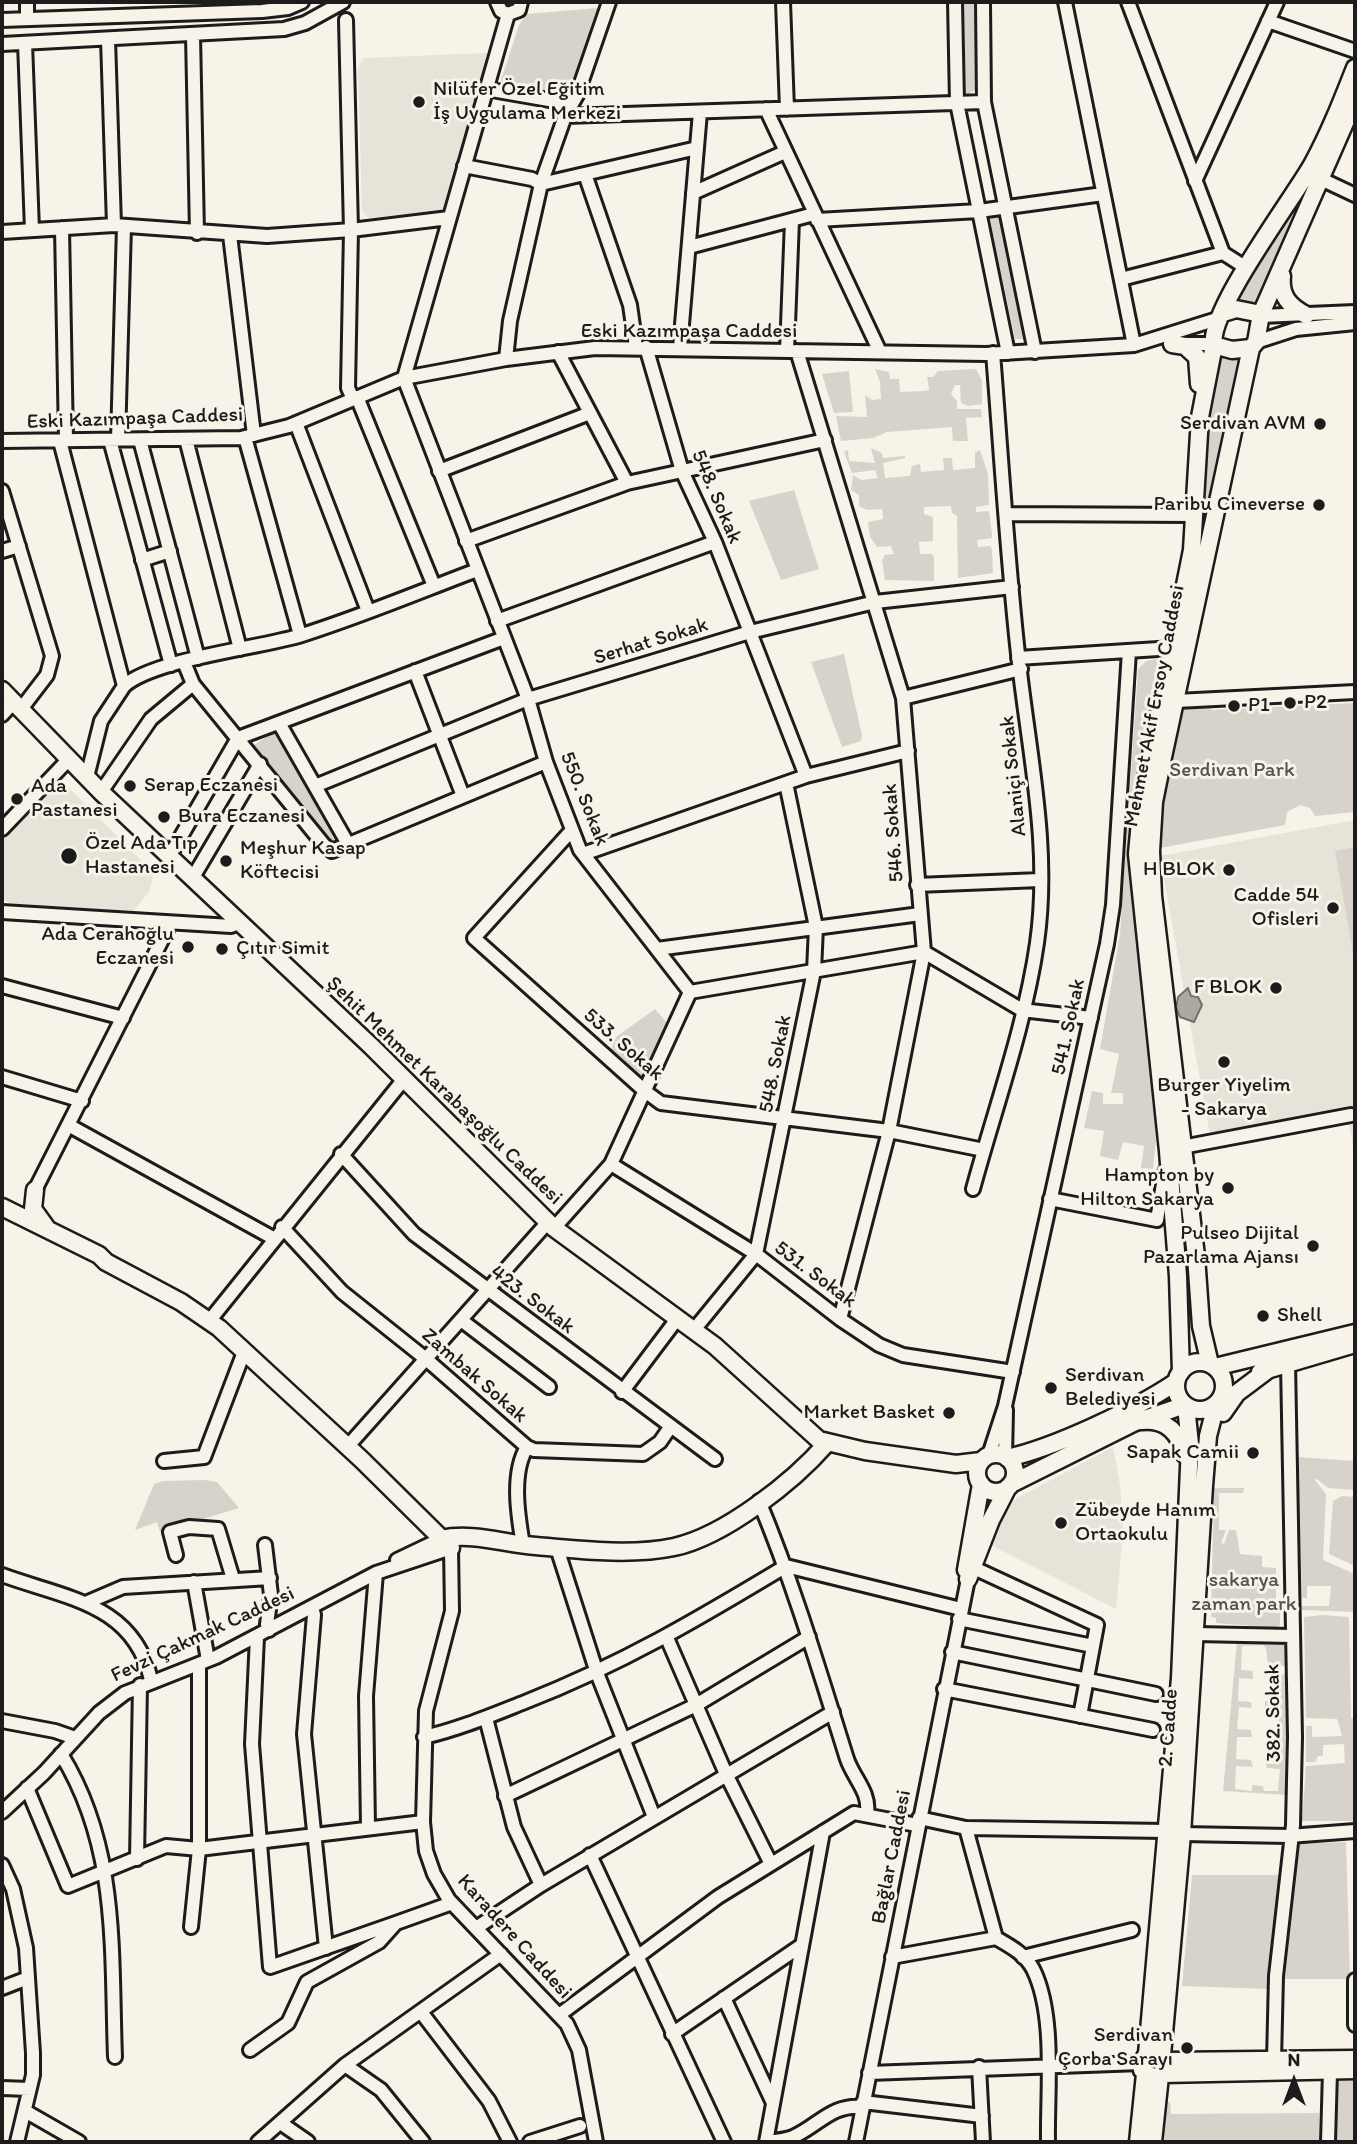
<!DOCTYPE html>
<meta charset="utf-8">
<style>
body{margin:0}
#map{position:relative;width:1357px;height:2144px;overflow:hidden;background:#f7f3e8;font-family:Itim,sans-serif}
canvas{display:block}
.frame{position:absolute;inset:0;border:4px solid #1c1c1c;pointer-events:none}
.north{position:absolute;left:1259px;top:2046px;width:70px;height:70px;-webkit-text-stroke:5px #f7f3e8;paint-order:stroke;rotate:0deg;font-size:19px;font-weight:700;line-height:28px;text-align:center;color:#1c1c1c}
.north::after{content:'';display:block;margin:auto;width:24px;height:32px;background:#1c1c1c;clip-path:polygon(50% 0,100% 100%,50% 72%,0 100%)}
</style>
<div id="map">
<canvas width="1357" height="2144"></canvas>
<div class="frame"></div>
<div class="north">N</div>
</div>
<script>
const context = document.querySelector('canvas').getContext('2d');
context.lineJoin = 'round';
function paint(path, color) { context.fillStyle = color; context.fill(path, 'evenodd'); }
function strokePath(path, color, width, dash) { context.strokeStyle = color; context.lineWidth = width; context.lineCap = dash ? 'butt' : 'round'; context.setLineDash(dash || []); context.stroke(path); }
function drawText(font, color, halo, rows, align = 'center') {
  context.font = font + ' Itim,sans-serif'; context.lineWidth = 6; context.setLineDash([]); context.textBaseline = 'middle'; context.strokeStyle = halo; context.fillStyle = color; for (const [text, x, y, turn = 0] of rows) {
    context.save(); context.translate(x, y); context.rotate((+turn || 0) * Math.PI / 180); context.textAlign = isNaN(turn) ? turn : align; if (halo) context.strokeText(text, 0, 0); context.fillText(text, 0, 0); context.restore();
  }
}
const built = new Path2D(`
 M487 53 491 59 449 204 442 211 368 218 362 211 358 67 364 58Z
 M59 778 154 873 149 892 133 911 10 904 2 897V839Z
 M1355 820V1157L1346 1108 1210 1135 1160 856Z
 M1113 1447 1120 1485 1123 1531 1116 1609 991 1545 1003 1515 1017 1498Z`);
const green = new Path2D(`
 M961 2H975L977 89 968 94 963 92Z
 M597 8 599 19 571 93 564 96 502 85 501 80 519 25 527 14Z
 M1318 170 1258 307 1234 306 1243 286Z
 M993 216 1000 218 1023 339H1015L990 219Z
 M1217 353 1242 357 1220 447 1203 537 1197 536 1200 446Z
 M875 369 889 372 890 379H899L900 392 926 391 929 389 927 377H933L938 371 976 369 982 380V404L968 406 961 403 960 385H955L951 394 957 401V409H981L982 417 966 418 968 441H953L952 427 887 432 873 438 841 441 836 416 867 417 865 395 872 400 881 399 880 382Z
 M849 371 853 412 834 413 822 374Z
 M871 448 882 453 883 458 905 456V458L883 463 885 478 910 476 912 466 920 464 921 472 944 470 943 458H952L953 470 975 468V453L980 450 988 474 989 502V505L976 507V512L989 511 992 534V538L977 540 978 547 990 546 992 549 993 573 958 578 957 516 952 513 951 506 924 507V514L933 517V541L919 542 920 554H932L934 557V581L885 580 882 560 885 555 894 554 891 546 877 547 870 537 868 522 883 519 882 509 867 510 859 506V495L851 490 853 475 862 480 878 478 875 470 852 473 844 452 848 450 849 461 875 463Z
 M794 490 819 569 781 580 749 501Z
 M844 654 862 736 861 741 842 747 811 662Z
 M1158 659 1161 661 1134 803 1131 846 1153 1088 1156 1140 1153 1169 1141 1168 1144 1146 1123 1142 1118 1160 1100 1156 1104 1131 1084 1128 1092 1091 1103 1093V1104H1123V1093H1111L1119 1054 1100 1049 1120 934 1138 669 1146 661Z
 M1355 703V812L1315 816 1310 808 1300 805 1287 812 1285 825 1160 848C1162 799 1169 754 1185 707L1211 705V710Z
 M277 731 280 732 341 839 332 845 252 746Z
 M1355 847V965L1335 851Z
 M655 1009 669 1025 644 1079 611 1050 616 1037Z
 M1297 1457 1355 1461V1490L1328 1488 1317 1479 1315 1480 1326 1494 1323 1560 1355 1574V1612L1302 1610V1606H1329L1331 1586H1307V1598H1302Z
 M204 1480 217 1482 239 1508 160 1532 157 1522 135 1530 154 1484 163 1481Z
 M1214 1488H1244L1243 1493H1219V1530H1226L1221 1543 1224 1544 1229 1530H1236L1240 1554 1262 1556V1567L1276 1568V1609H1280V1625L1277 1628 1216 1623V1618L1211 1617Z
 M1342 1496 1355 1497V1566L1329 1554 1333 1501Z
 M1323 1615 1349 1617 1351 1718 1355 1719V1821H1302L1306 1766 1345 1763 1344 1744 1323 1745V1756H1318L1315 1762H1306V1726H1312V1737L1342 1736 1337 1719 1306 1718 1304 1617Z
 M1237 1642H1281L1285 1647 1286 1666H1268L1266 1648 1263 1645 1242 1646 1241 1670 1253 1671V1679L1239 1678 1238 1701 1251 1702 1252 1708 1239 1707 1237 1729 1251 1730 1252 1737H1237L1236 1759 1251 1760 1253 1767 1236 1766 1235 1789 1252 1791V1785L1263 1786 1264 1791H1278L1280 1769 1267 1768 1266 1764H1278L1279 1739 1266 1738V1734H1278L1279 1710 1265 1709V1701H1276L1277 1678 1263 1677 1286 1674 1288 1795 1223 1791Z
 M1346 1842 1350 1979H1281L1296 1844Z
 M1192 1875H1280L1269 1989 1182 1986Z
 M1335 2079H1355V2142H1336Z
 M1166 2102H1170L1171 2114 1319 2113V2142H1162Z`);
const water = new Path2D(`
 M1188 988 1191 996 1198 997 1202 1005 1194 1022 1180 1017 1176 1008 1178 997Z`);
const minor = new Path2D(`
 M27 2V19
 M497 2 501 11 508 14 519 10 521 2
 M783 2 787 109
 M955 2 957 103 1008 353
 M983 2 984 102 1035 352
 M1065 2 1134 345
 M1128 2 1223 253 1245 267
 M508 14 404 378 528 699 546 762 580 850 690 992 611 1164 554 1228
 M2 20 262 11 288 8 302 2
 M346 20 351 230 348 388 353 399
 M1268 21 1355 51
 M193 35 197 233
 M108 39 114 225
 M25 43 32 230
 M2 44 284 29 305 23 343 2
 M486 89 572 104
 M766 109 880 352
 M565 116 984 102
 M464 166 532 179 541 184 697 148
 M585 174 630 305 636 347
 M1321 179 1355 195
 M1195 181 1277 2
 M693 193 785 152
 M817 220 979 211 1103 194
 M62 228 66 440
 M2 232 114 225 267 236 351 230 449 218
 M230 235 254 435
 M689 247 814 214
 M1121 279 1223 253
 M1261 316 1355 312
 M1256 342 1296 329 1355 323
 M1178 344H1213
 M646 347 682 471 715 542 806 776
 M680 348 700 112
 M787 351 792 220
 M797 351 903 698 924 952 889 1131 840 1319
 M558 352 627 483
 M506 359 510 321 541 184 565 116 577 95 609 2
 M357 397 434 586
 M296 423 368 611
 M245 437 300 635
 M186 439 240 649
 M110 440 171 665
 M118 440 124 226
 M140 440 198 658
 M2 441 241 438 289 426 404 378 506 359 595 348 986 354 1134 345 1217 319
 M60 441 124 686 101 721 87 777
 M439 471 590 413
 M2 491 52 656 47 675 21 709
 M1006 514 1194 515
 M466 541 627 483 825 440
 M2 551 19 546
 M142 560 170 551
 M497 621 715 542
 M1018 658 1174 648
 M184 662 193 684 324 845 332 851 546 762
 M415 671 463 796
 M124 686C154 659 260 648 302 635 362 616 419 592 477 570
 M903 698 1021 669
 M1176 701 1355 692
 M2 715 14 702
 M279 723 348 844
 M315 786 528 699 750 632 875 602 1012 587
 M101 792 151 719 193 684
 M2 829 69 759
 M572 830 474 938 646 1092 661 1103 889 1131 984 1150
 M583 854 806 776 908 751
 M169 857 238 738 504 638
 M192 879 260 764
 M917 885 1040 880
 M2 912 231 926 238 923
 M657 949 920 914
 M2 986 123 1018
 M690 992 924 952 1022 1010 1091 1018
 M2 1077 82 1101
 M70 1126 273 1238
 M1182 1147 1351 1115
 M341 1154 414 1234 715 1459
 M611 1164 756 1254 840 1319 879 1345 903 1355 1013 1372
 M973 1189C995 1108 1025 1026 1037 943 1051 845 1028 750 1018 654 1007 554 1001 453 993 353
 M35 1190 170 924
 M1050 1199 1157 1220 1165 1172
 M282 1227 342 1292 426 1359 527 1447 534 1450 643 1454 660 1442 671 1426
 M210 1320 404 1079
 M461 1320 549 1387
 M693 1331 756 1254 814 971 816 927 786 783
 M622 1392 677 1319
 M348 1446 548 1222
 M989 1455 1005 1406 1107 944 1113 905 1129 651
 M1005 1457 1006 1410
 M164 1461 204 1457 244 1352
 M759 1501C794 1585 820 1673 847 1759 854 1779 870 1792 867 1813
 M265 1545 271 1595 267 1624 269 1630
 M523 1545C518 1516 511 1473 527 1447
 M557 1548 597 1673 654 1817
 M176 1555 170 1532 189 1527 218 1529 233 1579
 M397 1560 441 1539
 M974 1568 1097 1625 1080 1716
 M2 1575C64 1598 134 1603 151 1680
 M194 1582 208 1660
 M88 1602 123 1587 270 1578
 M312 1607 314 1615 304 1734 326 1948
 M959 1619 1093 1646
 M1196 1634 1292 1636
 M257 1637 252 1744 270 1967 396 1923
 M667 1638 726 1774 771 1864
 M952 1652 1156 1694
 M944 1689 1153 1730
 M486 1718 514 1827 541 1885
 M2 1721 55 1731 75 1738
 M424 1737C459 1729 492 1715 525 1702 622 1664 698 1619 786 1566L961 1609
 M61 1754C119 1848 111 1951 115 2057
 M27 1788 68 1886 166 1846 199 1849 423 1822
 M505 1796 696 1705 809 1637
 M2 1812 44 1773 99 1713 125 1693 216 1657 376 1573 451 1548 452 1611 426 1711 423 1822 426 1851 434 1874 449 1900 567 2024 579 2050 596 2142
 M919 1818 966 1828 1166 1831
 M368 1827 366 1696 376 1573
 M966 1828 996 1938
 M823 1832 766 2142C775 2141 785 2140 793 2137 819 2125 832 2104 862 2107
 M1182 1834 1289 1836 1355 1831
 M590 1855 724 2142
 M137 1859 140 1685
 M2 1865 13 1889 26 1948 33 2053V2075L17 2142
 M191 1927 199 1849V1664
 M476 1928 541 1885 833 1712
 M892 1957 996 1938C1010 1946 1025 1954 1033 1969 1056 2015 1047 2091 1048 2142
 M1023 1957 1132 1930
 M1355 1980V2025
 M2 1988 28 1978
 M724 1998 773 2103
 M421 2012 489 2101 510 2142
 M559 2015 718 1897 854 1813 917 1825
 M672 2034 802 1945
 M250 2050 288 2023 307 1982 379 1942 396 1923 452 1903
 M1274 2061 1276 1976 1293 1825 1295 1737 1288 1363
 M345 2065 381 2090 423 2142
 M979 2067 983 2142
 M869 2073 1141 2063
 M2 2088 29 2089
 M863 2102 982 2116
 M25 2111 79 2142
 M282 2124 308 2142
 M258 2142 345 2065 501 1954
 M530 2142 580 2126
 M856 2142 968 1579
 M1328 2142 1330 2071`);
const major = new Path2D(`
 M1282 276C1280 296 1289 306 1306 315
 M1223 313 1236 309 1261 314 1256 342 1251 348 1232 350 1214 345C1207 313 1292 200 1312 165 1329 134 1342 101 1355 68
 M1261 314 1355 100
 M1172 344 1185 346 1197 357 1199 384
 M2 690 101 792 371 1046 554 1228 715 1346 819 1440 865 1451 956 1464 981 1461
 M35 1190 33 1209 46 1227
 M2 1207 99 1255 106 1262 181 1302 219 1328 362 1460 451 1548
 M1176 1386a24 24 0 1 1 48 0a24 24 0 1 1-48 0Z
 M1210 1364 1201 1326 1196 1256 1153 896 1151 851 1154 802 1163 757 1251 348
 M1215 1367 1355 1333
 M1181 1372 1178 1276 1168 1151 1137 854 1142 800 1192 550 1200 417 1214 345
 M1260 1372 1355 1344
 M1223 1413 1237 1393 1269 1369
 M1142 1421C1166 1419 1179 1432 1185 1455
 M977 1473a19 19 0 1 1 38 0a19 19 0 1 1-38 0Z
 M1007 1458C1054 1448 1136 1409 1176 1382
 M1011 1484 1133 1423 1185 1405
 M441 1539C473 1532 505 1544 536 1546 580 1550 631 1556 674 1547 725 1536 794 1481 827 1443
 M966 1570 981 1484
 M968 1579 991 1520 1008 1487
 M1147 2054 1180 1678 1190 1444 1186 1406
 M1162 2055 1182 1834 1204 1486 1208 1436 1216 1405
 M1166 2061 1355 2059
 M1163 2074 1355 2070
 M1138 2142 1145 2074
 M1153 2142 1160 2076 1167 2064 1160 2053 1147 2054 1141 2063 1142 2070 1152 2077 1160 2076`);
const markers = [
 [419,102,7,"#1c1c1c"],
 [1320,424,7,"#1c1c1c"],
 [1319,505,7,"#1c1c1c"],
 [1290,703,7,"#1c1c1c"],
 [1234,706,7,"#1c1c1c"],
 [130,786,7,"#1c1c1c"],
 [17,799,7,"#1c1c1c"],
 [164,817,7,"#1c1c1c"],
 [69,856,9,"#1c1c1c"],
 [226,861,7,"#1c1c1c"],
 [1229,870,7,"#1c1c1c"],
 [1333,908,7,"#1c1c1c"],
 [188,947,7,"#1c1c1c"],
 [222,949,7,"#1c1c1c"],
 [1276,988,7,"#1c1c1c"],
 [1224,1062,7,"#1c1c1c"],
 [1228,1188,7,"#1c1c1c"],
 [1313,1246,7,"#1c1c1c"],
 [1263,1316,7,"#1c1c1c"],
 [1051,1388,7,"#1c1c1c"],
 [949,1413,7,"#1c1c1c"],
 [1253,1453,7,"#1c1c1c"],
 [1061,1523,7,"#1c1c1c"],
 [1187,2048,7,"#1c1c1c"]
];
const poiNames = [
 ["Nilüfer Özel Eğitim",433,90],
 ["İş Uygulama Merkezi",433,114],
 ["Serdivan AVM",1306,424,"right"],
 ["Paribu Cineverse",1305,505,"right"],
 ["P2",1304,703],
 ["P1",1248,706],
 ["Serap Eczanesi",144,786],
 ["Ada",31,787],
 ["Pastanesi",31,811],
 ["Bura Eczanesi",178,817],
 ["Özel Ada Tıp",85,844],
 ["Hastanesi",85,868],
 ["Meşhur Kasap",240,849],
 ["Köftecisi",240,873],
 ["H BLOK",1215,870,"right"],
 ["Cadde 54",1319,896,"right"],
 ["Ofisleri",1319,920,"right"],
 ["Ada Cerahoğlu",174,935,"right"],
 ["Eczanesi",174,959,"right"],
 ["Çıtır Simit",236,949],
 ["F BLOK",1262,988,"right"],
 ["Burger Yiyelim",1224,1086,"center"],
 ["- Sakarya",1224,1110,"center"],
 ["Hampton by",1214,1176,"right"],
 ["Hilton Sakarya",1214,1200,"right"],
 ["Pulseo Dijital",1299,1234,"right"],
 ["Pazarlama Ajansı",1299,1258,"right"],
 ["Shell",1277,1316],
 ["Serdivan",1065,1376],
 ["Belediyesi",1065,1400],
 ["Market Basket",935,1413,"right"],
 ["Sapak Camii",1239,1453,"right"],
 ["Zübeyde Hanım",1075,1511],
 ["Ortaokulu",1075,1535],
 ["Serdivan",1173,2036,"right"],
 ["Çorba Sarayı",1173,2060,"right"]
];
const streetNames = [
 ["Eski Kazımpaşa Caddesi",689,332],
 ["Eski Kazımpaşa Caddesi",135,419,-2],
 ["548. Sokak",716,497,67],
 ["Serhat Sokak",651,642,-17],
 ["Mehmet Akif Ersoy Caddesi",1155,706,-79],
 ["Alaniçi Sokak",1014,776,-96],
 ["550. Sokak",584,799,68],
 ["546. Sokak",894,833,-94],
 ["541. Sokak",1069,1027,-78],
 ["533. Sokak",623,1045,41],
 ["548. Sokak",776,1064,-79],
 ["Şehit Mehmet Karabaşoğlu Caddesi",444,1091,44],
 ["531. Sokak",815,1275,37],
 ["423. Sokak",532,1300,37],
 ["Zambak Sokak",474,1376,41],
 ["Fevzi Çakmak Caddesi",203,1635,-25],
 ["382. Sokak",1274,1713,-91],
 ["2. Cadde",1169,1728,-86],
 ["Bağlar Caddesi",892,1857,-79],
 ["Karadere Caddesi",514,1937,48]
];
const parkNames = [
 ["Serdivan Park",1232,771],
 ["sakarya",1244,1581],
 ["zaman park",1244,1605]
];
paint(built, '#e6e3d9');
paint(green, '#d7d3cb');
paint(water, '#aca9a2');
strokePath(water, '#72716c', 2);
strokePath(minor, '#1c1c1c', 18);
strokePath(major, '#1c1c1c', 21);
strokePath(minor, '#f7f3e8', 12);
strokePath(major, '#f7f3e8', 16);
for (const [x, y, r, color] of markers) { const dot = new Path2D(); dot.arc(x, y, r, 0, 2 * Math.PI); context.fillStyle = color; context.fill(dot); strokePath(dot, '#f7f3e8', 2.5); }
drawText('21px', '#1c1c1c', '#f7f3e8', poiNames, 'left');
drawText('21px', '#1c1c1c', '#f7f3e8', streetNames);
drawText('21px', '#545351', '#f7f3e8', parkNames);
</script>
